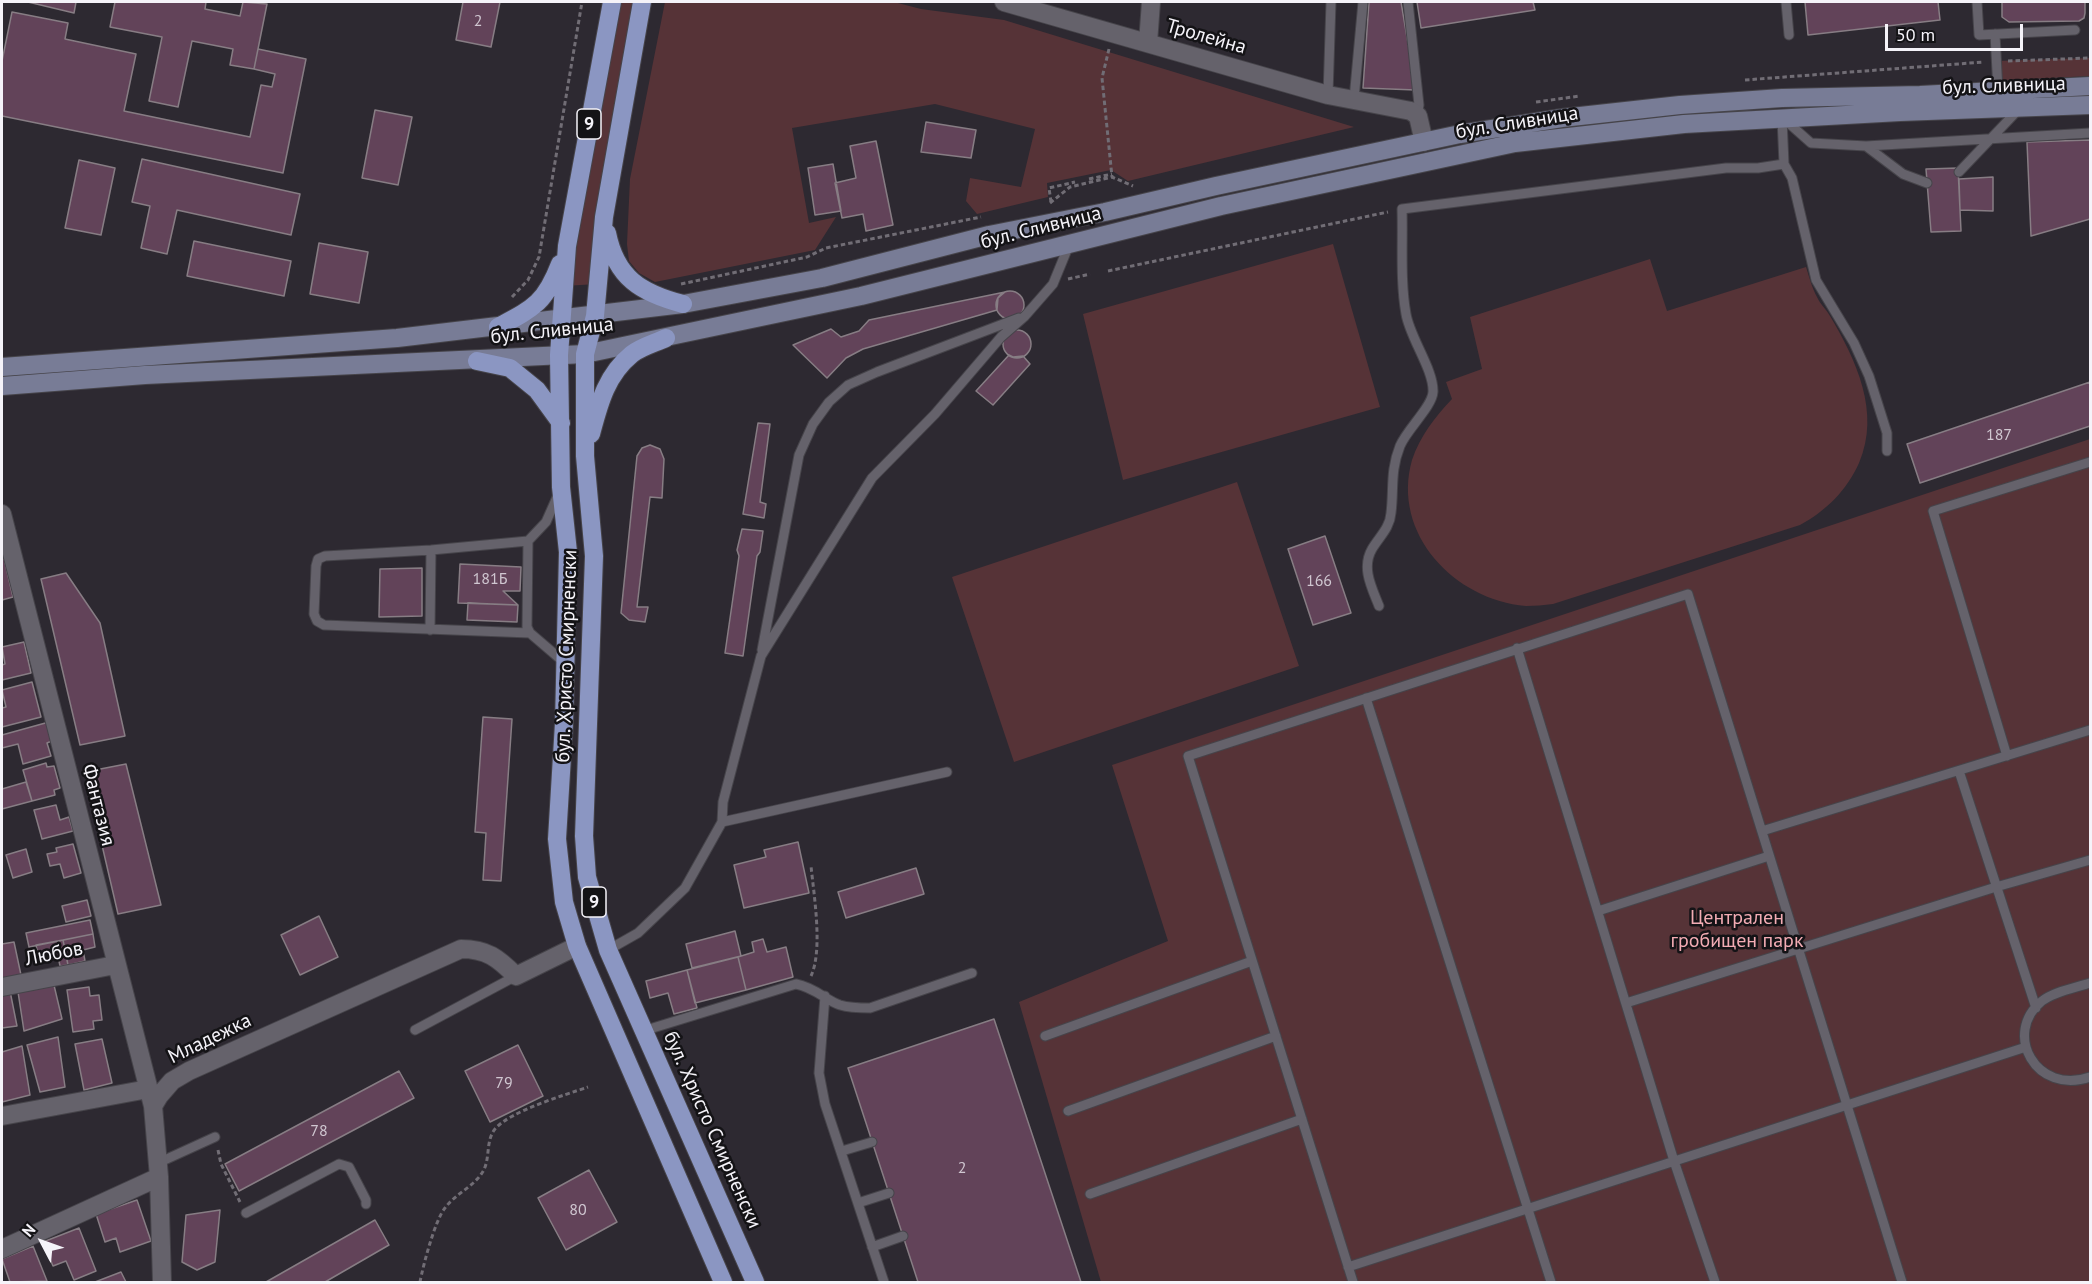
<!DOCTYPE html>
<meta charset="utf-8">
<style>
body{margin:0}
#map{position:relative;width:2092px;height:1284px;overflow:hidden;background:#2d2931;font-family:"PT Sans",sans-serif}
canvas{display:block}
.frame{position:absolute;inset:0;border:3px solid #f5f3f9;pointer-events:none}
.north{position:absolute;left:12px;top:1212px;width:60px;height:60px;-webkit-text-stroke:4px #141316;paint-order:stroke;rotate:311deg;font-size:16px;font-weight:700;line-height:24px;text-align:center;color:#f5f3f9}
.north::after{content:'';display:block;margin:auto;width:21px;height:27px;background:#f5f3f9;clip-path:polygon(50% 0,100% 100%,50% 72%,0 100%)}
.scale{position:absolute;left:1885px;top:24px;width:138px;height:27px;box-sizing:border-box;border:3px solid #f5f3f9;border-top:0;padding-left:8px;font-size:18px;line-height:21px;white-space:nowrap;color:#f5f3f9;-webkit-text-stroke:4px #141316;paint-order:stroke}
</style>
<div id="map">
<canvas width="2092" height="1284"></canvas>
<div class="frame"></div>
<div class="north">N</div>
<div class="scale">50 m</div>
</div>
<script>
const context = document.querySelector('canvas').getContext('2d');
context.lineJoin = 'round';
function paint(path, color) { context.fillStyle = color; context.fill(path, 'evenodd'); }
function strokePath(path, color, width, dash) { context.strokeStyle = color; context.lineWidth = width; context.lineCap = dash ? 'butt' : 'round'; context.setLineDash(dash || []); context.stroke(path); }
function drawText(font, color, halo, rows, align = 'center') {
  context.font = font + ' "PT Sans",sans-serif'; context.lineWidth = 5; context.setLineDash([]); context.textBaseline = 'middle'; context.strokeStyle = halo; context.fillStyle = color; for (const [text, x, y, turn = 0] of rows) {
    context.save(); context.translate(x, y); context.rotate((+turn || 0) * Math.PI / 180); context.textAlign = isNaN(turn) ? turn : align; if (halo) context.strokeText(text, 0, 0); context.fillText(text, 0, 0); context.restore();
  }
}
const green = new Path2D(`
 M612 2H642L597 284 564 286Z
 M665 2H894L921 9 1004 20 1354 127 1128 181 1111 170 1047 183 1048 197 977 214 966 201 970 178 1021 187 1035 129 935 104 792 128 809 223 836 217 815 250 655 282 639 273 629 261 627 244 630 179Z
 M2090 58V76L1998 81 1997 61Z
 M1333 244 1380 407 1123 480 1083 314Z
 M1650 259 1667 311 1806 267C1809 276 1812 288 1817 297 1820 304 1826 309 1830 316 1856 360 1881 412 1859 463 1847 490 1826 511 1800 525L1553 604C1544 605 1535 606 1526 606 1455 600 1391 534 1412 460 1420 436 1435 417 1452 399L1446 382 1482 369 1470 317Z
 M2090 439V1282H1101L1019 1002 1168 941 1112 765Z
 M1237 482 1299 666 1014 762 952 577Z`);
const building = new Path2D(`
 M28 2H76L74 13Z
 M115 2H206L205 9 240 16 243 2 267 4 254 69 230 65 233 49 192 41 178 107 149 101 162 37 110 27Z
 M463 2H500L491 47 456 40Z
 M1369 2H1401L1416 90 1363 88Z
 M1417 2H1533L1535 10 1421 28Z
 M1805 2H1938L1940 20 1808 35Z
 M2002 2H2085V13L2084 18 2079 21 2009 22 2002 17Z
 M12 12 68 23 65 39 136 54 124 111 250 137 261 85 272 87 275 74 254 69 258 49 306 59 283 173 2 116V61Z
 M375 110 412 117 398 185 362 178Z
 M926 122 976 130 971 158 921 152Z
 M2090 140V219L2031 236 2027 142Z
 M876 141 893 225 866 231 863 214 842 218 835 183 856 178 850 146Z
 M142 159 300 194 291 235 177 210 167 254 141 248 150 206 132 202Z
 M79 160 115 168 101 235 65 228Z
 M833 164 841 211 815 215 808 168Z
 M1958 168 1961 231 1931 232 1926 169Z
 M1993 177V211L1960 210 1959 179Z
 M194 241 291 261 284 296 187 276Z
 M319 243 368 252 359 303 310 294Z
 M996 305a14 14 0 1 1 28 0a14 14 0 1 1-28 0Z
 M1005 292 998 298 997 310 863 349 846 358 827 378 793 345 831 329 841 337 859 331 869 320Z
 M1003 344a14 14 0 1 1 28 0a14 14 0 1 1-28 0Z
 M1009 355 1013 357 1023 356 1030 364 993 405 976 391Z
 M2090 382V426L1920 483 1907 444Z
 M758 423 770 424 760 502 766 504 764 518 743 514Z
 M650 445 660 449 664 459 662 498 650 497 637 607H648L645 622 629 620 621 613 637 456 642 448Z
 M742 529 763 531 760 552 757 556 743 656 725 653 739 556 737 550Z
 M1325 536 1351 613 1313 625 1288 549Z
 M4 558 13 597 2 600V559Z
 M460 564 521 567 520 591H503L518 605 458 603Z
 M422 568V616L379 617 380 569Z
 M66 573 100 623 125 736 80 745 41 579Z
 M468 603 518 605 517 622 467 620Z
 M24 642 31 673 2 680V665L5 664 2 647Z
 M32 682 41 717 2 727V708L6 707 2 690Z
 M483 717 512 719 501 881 483 880 486 833 475 832Z
 M49 722 54 740 47 743 51 756 23 764 18 744 2 748V735Z
 M46 763 47 767 54 766 60 788 54 790 55 795 32 801 23 770Z
 M126 764 161 905 118 914 85 772Z
 M26 782 32 801 2 809V789Z
 M56 805 60 820 69 817 73 831 42 839 34 810Z
 M798 842 809 893 744 908 734 865 766 857 764 850Z
 M73 844 81 873 64 878 60 864 50 866 47 854 57 852 56 848Z
 M26 849 32 872 13 878 6 855Z
 M916 868 924 894 846 918 838 892Z
 M87 900 91 916 66 922 62 906Z
 M319 916 338 957 300 975 281 935Z
 M90 920 93 934 29 947 26 933Z
 M735 931 741 956 692 968 686 944Z
 M93 934 95 947 83 950 85 961 68 965 63 940Z
 M763 939 767 952 786 947 793 977 746 990 738 957 754 952 752 942Z
 M63 940 68 965 60 966 58 956 39 960 36 945Z
 M14 942 21 975 2 980V944Z
 M738 957 746 990 695 1003 687 970Z
 M687 970 697 1008 674 1014 668 993 650 998 646 981Z
 M53 981 62 1019 24 1031 18 992Z
 M89 987 90 996 99 995 102 1020 93 1021 94 1029 73 1032 67 990Z
 M10 991 17 1026 2 1028V992Z
 M994 1019 1081 1282H918L903 1236 848 1068Z
 M58 1037 65 1087 40 1092 27 1045Z
 M102 1039 112 1083 84 1090 75 1044Z
 M518 1045 543 1096 490 1122 465 1071Z
 M22 1046 30 1095 2 1102V1052Z
 M399 1071 414 1098 239 1191 225 1164Z
 M589 1170 617 1222 566 1250 538 1198Z
 M137 1200 151 1241 120 1252 116 1238 105 1242 96 1214Z
 M220 1210 215 1262 197 1270 182 1262 186 1215Z
 M375 1220 389 1245 325 1282H266Z
 M79 1228 96 1271 74 1280 66 1261 53 1266 43 1242Z
 M33 1246 47 1281 10 1282 2 1259Z
 M121 1272 126 1282H95Z`);
const path = new Path2D(`
 M1109 49 1102 78 1112 177
 M2008 61 2090 58
 M1745 80 1984 62
 M1536 102 1580 96
 M1089 179 1112 174
 M1051 202 1049 188 1075 182
 M1050 203 1070 187 1112 177 1133 186
 M1108 271 1388 212
 M1068 279 1090 274
 M681 284 807 257 826 248 981 217
 M512 297 528 280 539 257 582 2
 M811 976C823 950 814 896 811 866
 M218 1150 221 1164 240 1202
 M420 1282C423 1266 435 1220 445 1208 455 1194 473 1187 482 1173 491 1160 485 1141 495 1129 510 1111 565 1095 588 1087`);
const lane = new Path2D(`
 M1408 2 1419 105 1417 115
 M1786 2 1789 35
 M1977 2 1979 35 2075 30
 M1995 34 1998 91
 M1328 95 1331 2
 M1354 99 1363 2
 M1784 119 1811 143 1866 146 2090 133
 M1866 146 1903 174 1927 183
 M1784 164 1792 178 1816 280 1854 343 1869 376 1887 433V451
 M1959 172 2019 109
 M528 541 527 627 530 633 565 663
 M1379 606C1372 588 1361 568 1372 549 1379 537 1390 528 1391 513 1394 489 1390 471 1400 446 1407 429 1432 407 1433 392 1434 370 1410 338 1406 314 1400 280 1403 243 1402 209L1726 168H1758L1784 164 1782 118
 M430 630 431 550
 M530 633 324 625 317 621 314 614 316 566 318 559 325 556 431 550 528 541 546 522 558 495
 M1517 648 1674 1161 1715 1282
 M762 650 799 455 813 424 829 402 848 385 877 372 1019 318
 M1366 698 1551 1282
 M2007 756 1933 511 2090 462
 M1959 771 2036 1008
 M722 822 947 772
 M1762 831 2090 730
 M1598 911 1769 856
 M608 950 638 933 685 888 722 822 723 802 761 656 872 478 935 414 1001 337 1025 316 1053 284 1069 245
 M2090 983C2075 988 2055 991 2042 1001 2002 1033 2036 1096 2090 1077
 M825 996 819 1073 825 1104 884 1282
 M1626 1003 1996 887 2090 860
 M415 1030 516 976
 M643 1031 796 984C816 988 825 1000 840 1005 850 1008 860 1008 870 1008L972 973
 M1045 1036 1252 961
 M1068 1111 1276 1036
 M842 1151 872 1142
 M158 1163 215 1137
 M1090 1194 1302 1119
 M858 1203 889 1193
 M246 1213 339 1164 349 1167 366 1200V1204
 M872 1247 903 1236
 M1348 1267 2026 1047
 M1353 1282 1188 756 1688 594 1902 1282`);
const street = new Path2D(`
 M1004 2 1328 95 1411 111 1418 116 1424 142
 M1148 43 1151 2
 M2 514 153 1106
 M2 987 115 965
 M2 1116 148 1089
 M159 1177 162 1282
 M2 1249 159 1177 153 1106 159 1096 172 1081 189 1071 461 949C487 949 498 958 516 976L577 946`);
const secondary = new Path2D(`
 M2 367 397 338 683 304 822 278 989 235 1105 212 1216 186 1460 134 1562 118 1680 105 1782 98 1920 95 2090 86
 M2 386 145 375 585 354 861 296 1221 206 1515 143 1684 124 1900 112 2090 105`);
const primary = new Path2D(`
 M612 2 567 246 559 355 561 487 568 552 564 723 557 839 564 902 577 946 723 1282
 M642 2 604 217 595 316 585 354V456L594 556 584 836 587 877 608 950 755 1282
 M607 233C616 278 641 293 683 304
 M498 327C534 308 545 303 560 264
 M477 361 510 368 537 390 561 423
 M591 434C599 404 606 375 632 354 641 347 655 343 666 338`);
const numberNames = [
 ["2",478,21],
 ["187",1999,435],
 ["181Б",490,579],
 ["166",1319,581],
 ["79",504,1083],
 ["78",319,1131],
 ["2",962,1168],
 ["80",578,1210]
];
const shields = [
 [589,124,24],
 [594,902,24]
];
const shieldNames = [
 ["9",589,124],
 ["9",594,902]
];
const streetNames = [
 ["Тролейна",1206,37,16],
 ["бул. Сливница",2004,86,-2],
 ["бул. Сливница",1517,123,-9],
 ["бул. Сливница",1041,228,-14],
 ["бул. Сливница",552,331,-6],
 ["бул. Христо Смирненски",567,656,-88],
 ["Фантазия",98,805,76],
 ["Любов",54,954,-11],
 ["Младежка",210,1039,-26],
 ["бул. Христо Смирненски",712,1130,66]
];
const parkNames = [
 ["Централен",1737,918],
 ["гробищен парк",1737,941]
];
paint(green, '#563337');
paint(building, '#624359');
strokePath(building, '#877d84', 1.5);
strokePath(lane, '#46444a', 11);
strokePath(street, '#46444a', 20);
strokePath(secondary, '#46444a', 20);
strokePath(primary, '#46444a', 20);
strokePath(path, '#716d75', 3, [4.5, 3]);
strokePath(lane, '#65626b', 9);
strokePath(street, '#65626b', 18);
strokePath(secondary, '#787c96', 18);
strokePath(primary, '#8b96c2', 18);
drawText('16px', '#d0c7d1', null, numberNames);
for (const [x, y, w] of shields) { const box = new Path2D(); box.roundRect(x - w / 2, y - 15, w, 30, 4.5); context.fillStyle = '#141316'; context.fill(box); strokePath(box, '#f5f3f9', 1.5); }
drawText('bold 18px', '#f5f3f9', null, shieldNames);
drawText('20px', '#f5f3f9', '#141316', streetNames);
drawText('20px', '#f3acb4', '#141316', parkNames);
</script>
